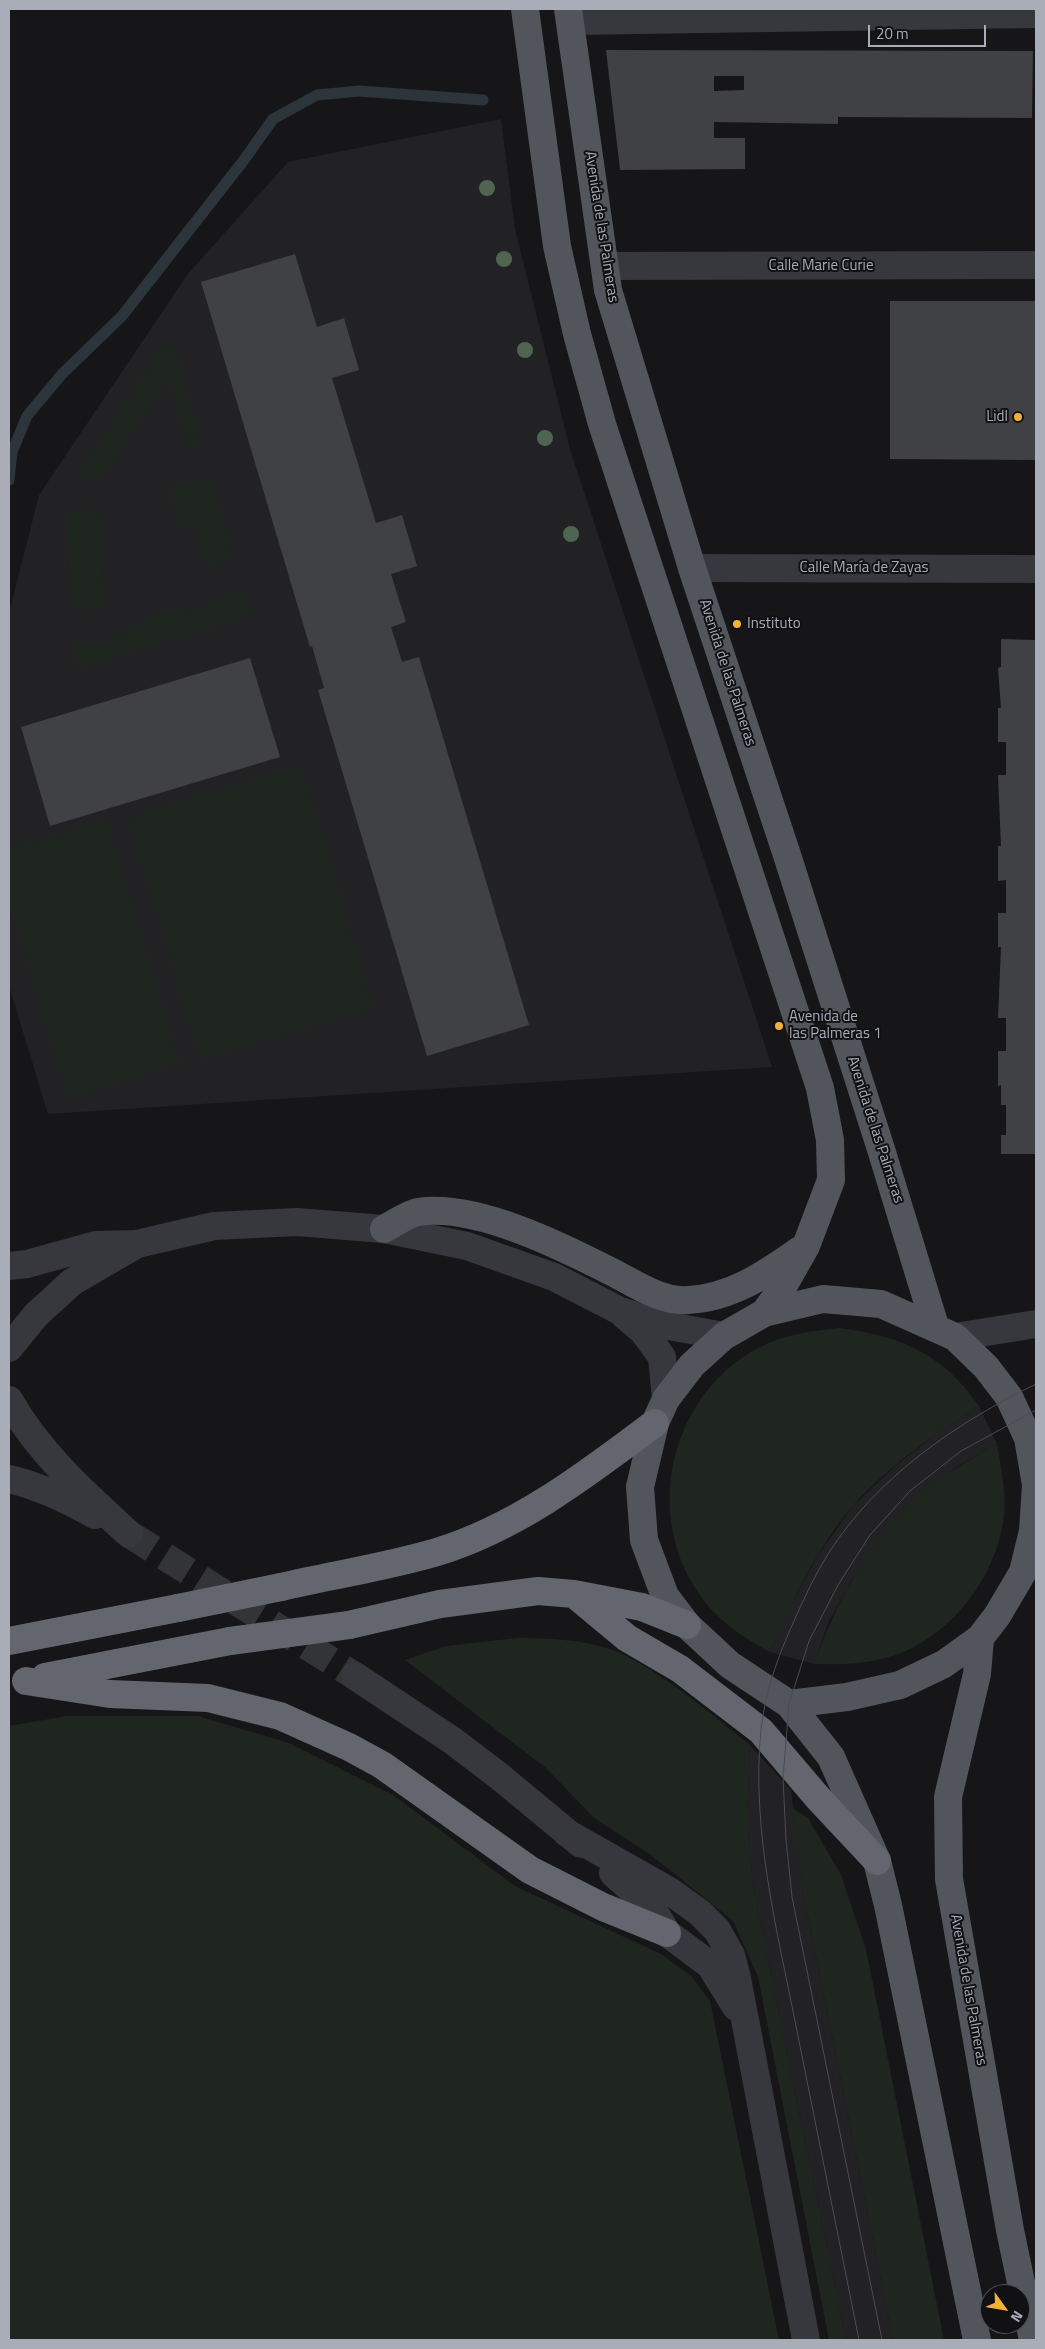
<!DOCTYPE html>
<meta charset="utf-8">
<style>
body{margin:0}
#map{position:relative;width:1045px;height:2349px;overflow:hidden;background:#161618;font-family:"Titillium Web",sans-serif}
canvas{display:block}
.frame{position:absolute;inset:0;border:10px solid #a8adb8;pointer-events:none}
.north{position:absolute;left:980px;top:2284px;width:50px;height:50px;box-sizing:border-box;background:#111113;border:1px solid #4d4f55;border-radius:50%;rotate:122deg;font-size:14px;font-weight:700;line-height:20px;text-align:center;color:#a8adb8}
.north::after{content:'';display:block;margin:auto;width:18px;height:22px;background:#f2b134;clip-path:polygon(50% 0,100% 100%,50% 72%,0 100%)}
.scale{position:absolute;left:868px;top:25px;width:118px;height:22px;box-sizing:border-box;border:2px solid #a8adb8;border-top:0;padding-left:6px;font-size:15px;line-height:18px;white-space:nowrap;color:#a8adb8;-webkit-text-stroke:4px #111113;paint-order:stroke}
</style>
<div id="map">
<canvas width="1045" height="2349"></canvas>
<div class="frame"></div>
<div class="north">N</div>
<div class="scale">20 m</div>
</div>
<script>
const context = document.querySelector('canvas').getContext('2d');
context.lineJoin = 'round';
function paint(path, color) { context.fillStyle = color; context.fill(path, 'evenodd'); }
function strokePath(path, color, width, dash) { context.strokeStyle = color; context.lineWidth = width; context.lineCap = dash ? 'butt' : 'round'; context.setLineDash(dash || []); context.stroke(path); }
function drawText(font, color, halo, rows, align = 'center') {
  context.font = font + ' "Titillium Web",sans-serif'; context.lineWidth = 4; context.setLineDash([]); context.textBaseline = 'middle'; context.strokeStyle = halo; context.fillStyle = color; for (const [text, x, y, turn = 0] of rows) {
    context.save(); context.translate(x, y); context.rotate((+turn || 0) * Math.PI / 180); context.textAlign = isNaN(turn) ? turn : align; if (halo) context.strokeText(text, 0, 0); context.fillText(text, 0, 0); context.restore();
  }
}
const built = new Path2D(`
 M501 119 515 229 570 449 772 1067 48 1114 9 986V613L39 495 187 275 288 162Z
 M979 1406 997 1444 960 1465 917 1498 884 1534 853 1578 828 1623 814 1664 770 1652 790 1607 818 1555 853 1506 894 1467 939 1432Z
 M750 1745 791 1790 803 1892 893 2340H846L753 1887 747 1818Z`);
const green = new Path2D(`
 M166 340 175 347 201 443 188 447 169 378 103 477 74 482Z
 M211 476 234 559 206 566 196 526 179 530 169 486Z
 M98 509 105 609 73 611 66 511Z
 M242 587 250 616 77 669 72 644 104 645 159 611 205 608Z
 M302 765 373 1008 200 1060 128 817Z
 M105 819 181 1063 69 1098 9 904V849Z
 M839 1328C901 1336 942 1353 979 1406 934 1435 888 1466 853 1506 816 1548 793 1601 770 1652 740 1636 712 1617 694 1586 642 1502 677 1382 769 1343 791 1333 815 1331 839 1328Z
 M997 1444C1002 1471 1007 1496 1003 1523 994 1578 953 1632 901 1653 873 1664 844 1665 814 1664 835 1605 869 1539 918 1497 942 1476 969 1460 997 1444Z
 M517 1638C546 1638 572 1639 600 1646 647 1658 711 1714 750 1745L747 1818 753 1887 846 2340H829L758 1977 733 1921 651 1855 594 1818 546 1768 405 1660 446 1646Z
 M67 1716H198L289 1743 393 1795 515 1886 663 1955 692 1977 710 2001 779 2340H9V1726Z
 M792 1808 808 1818 841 1875 866 1949 944 2340H893L803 1892Z`);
const stream = new Path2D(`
 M9 480 12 452 27 416 62 374 122 316 244 160 273 119 317 95 359 91 483 100`);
const building = new Path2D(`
 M606 50 1033 51 1032 118 838 117V124L714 122V138H745V169L620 170ZM714 76H744V90L714 91Z
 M295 254 317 327 344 318 359 370 332 378 376 523 402 515 417 566 391 574 406 622 391 627 402 662 419 657 529 1025 427 1056 318 690 324 688 312 646 310 647 201 282Z
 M890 301H1036V460L890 459Z
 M1001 639 1036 640V1154H1001V1135H1006V1105H1001V1085L998 1086V1051H1006V1018H998L1001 947H998V913H1006V880L998 881V846H1001L998 775H1006V742H998V708H1001L998 668 1001 667Z
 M250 658 280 757 50 826 21 727Z`);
const tertiaryTunnel = new Path2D(`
 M129 1534 355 1676`);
const minor = new Path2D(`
 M605 266 1036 265
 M692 568 1036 569`);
const tertiary = new Path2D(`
 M571 21 1036 14
 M9 1266 27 1264 96 1245 137 1244 214 1226 297 1222 384 1229 467 1246 554 1277 620 1311 669 1326 724 1336
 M624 1315 643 1331 662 1357 666 1399
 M955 1337 1036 1324
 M9 1348 36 1315 72 1282 134 1246
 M9 1400C39 1453 84 1493 129 1534
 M9 1479C39 1486 67 1499 95 1515
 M355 1676 453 1741 499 1776 581 1844
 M567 1833 671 1892 700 1913 717 1930 731 1955 737 1978 806 2340
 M613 1873 652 1908 667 1933 710 1965 736 2007`);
const primary = new Path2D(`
 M525 9 557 246 577 334 602 424 820 1088 830 1140 831 1180 806 1246 781 1290 764 1313
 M568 9 608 290 692 568 787 855 880 1146 935 1326
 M384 1229C394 1224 407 1214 418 1212 476 1203 563 1247 614 1273 637 1285 662 1302 688 1300 731 1298 766 1274 800 1250
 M980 1638 977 1674 948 1797 949 1879 1010 2230 1033 2340
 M789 1704 847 1697 900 1685 944 1664 980 1638 997 1616 1023 1572 1033 1531 1036 1485 1028 1438 1009 1397 986 1367 955 1337 881 1304 823 1299 764 1313 724 1336 692 1365 666 1399 655 1423 640 1487 644 1540 665 1596 687 1625 730 1665 789 1704 831 1757 877 1861 888 1905 977 2340`);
const motorway = new Path2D(`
 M281 1587C333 1575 386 1567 437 1552 519 1527 588 1473 655 1423
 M574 1594 627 1638 680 1669 761 1731 818 1798 877 1861
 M349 1625 440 1604 538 1591 574 1594 642 1607 687 1625
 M9 1641 178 1608
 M45 1677 230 1641
 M26 1681 110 1694 208 1698 280 1716 349 1747 382 1765 530 1870 603 1907 667 1933`);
const tram = new Path2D(`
 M859 2340C838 2235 817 2131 796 2026 777 1930 751 1829 761 1730 765 1692 778 1656 794 1621 804 1598 815 1575 828 1554 877 1477 956 1423 1036 1384
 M882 2340 792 1897 786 1840 783 1778 789 1704 809 1641 838 1585 870 1535 910 1491 961 1451 1036 1410`);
const motorwayBridge = new Path2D(`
 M178 1608 281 1587
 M230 1641 349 1625`);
const trees = [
 [487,188],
 [504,259],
 [525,350],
 [545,438],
 [571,534]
];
const markers = [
 [1018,417,5,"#f2b134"],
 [737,624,5,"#f2b134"],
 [779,1026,5,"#f2b134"]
];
const streetNames = [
 ["Avenida de las Palmeras",601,227,81],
 ["Calle Marie Curie",821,266],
 ["Calle María de Zayas",864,568],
 ["Avenida de las Palmeras",727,673,72],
 ["Avenida de las Palmeras",875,1130,72],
 ["Avenida de las Palmeras",968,1990,80]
];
const poiNames = [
 ["Lidl",1008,417,"right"],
 ["Instituto",747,624],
 ["Avenida de",789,1017],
 ["las Palmeras 1",789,1034]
];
paint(built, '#222225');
paint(green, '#1e261f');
strokePath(stream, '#2c353c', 11);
paint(building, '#404145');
strokePath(tertiaryTunnel, '#333438', 28, [28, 14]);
strokePath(minor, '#37383d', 28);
strokePath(tertiary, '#37383d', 28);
strokePath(primary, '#53555c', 28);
strokePath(motorway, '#63666e', 28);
strokePath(tram, '#4a4c52', 1);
strokePath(motorwayBridge, '#63666e', 28);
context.fillStyle = '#506452';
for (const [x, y] of trees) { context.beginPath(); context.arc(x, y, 8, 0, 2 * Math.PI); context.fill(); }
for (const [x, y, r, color] of markers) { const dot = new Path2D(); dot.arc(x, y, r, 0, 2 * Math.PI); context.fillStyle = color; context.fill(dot); strokePath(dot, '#111113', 2); }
drawText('15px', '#a8adb8', '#111113', streetNames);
drawText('15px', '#a8adb8', '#111113', poiNames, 'left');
</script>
